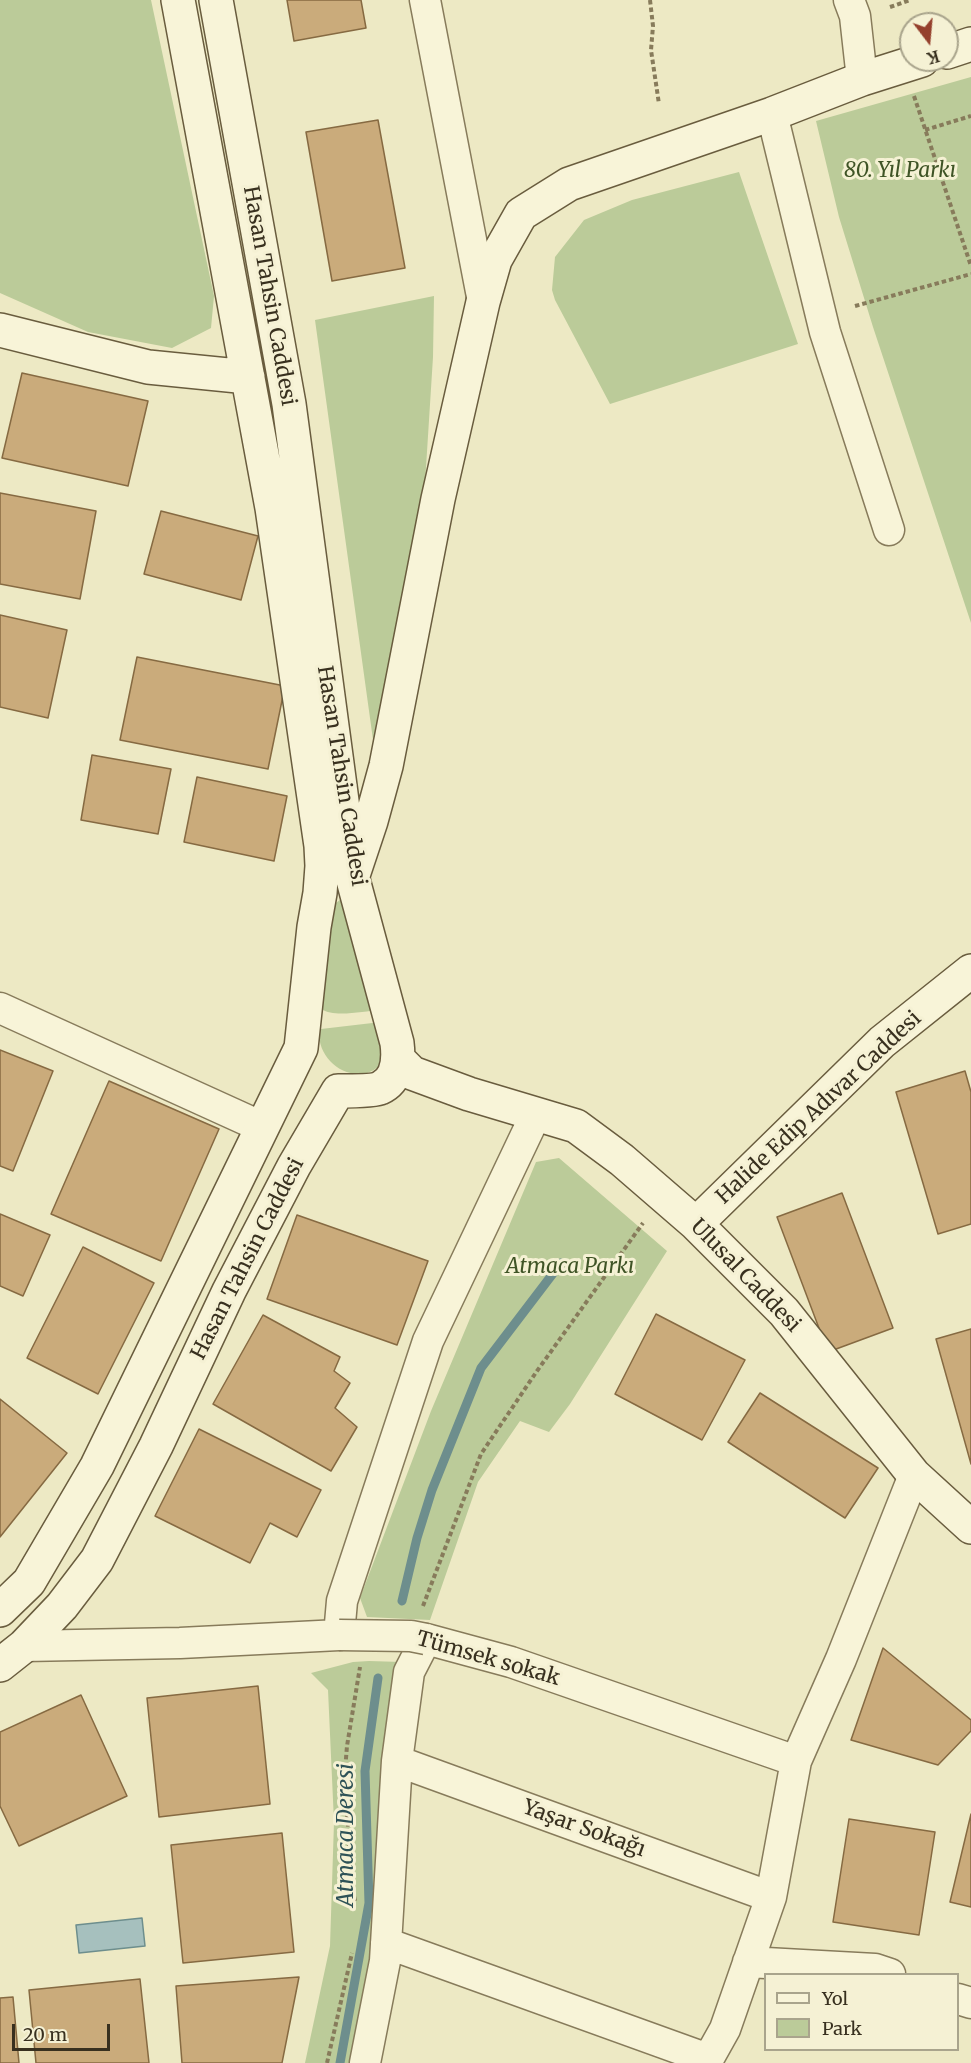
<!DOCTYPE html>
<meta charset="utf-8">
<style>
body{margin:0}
#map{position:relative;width:971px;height:2063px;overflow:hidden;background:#ede9c4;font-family:Merriweather,serif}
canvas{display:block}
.legend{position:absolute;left:764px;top:1973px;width:195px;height:78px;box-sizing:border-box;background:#f5f1d4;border:2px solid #a9a48c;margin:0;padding:8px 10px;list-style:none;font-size:18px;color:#38301f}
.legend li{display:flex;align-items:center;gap:12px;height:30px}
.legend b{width:30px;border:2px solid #a9a48c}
.north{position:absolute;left:899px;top:12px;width:60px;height:60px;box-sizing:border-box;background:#f5f1d4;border:2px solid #a9a48c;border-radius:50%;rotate:164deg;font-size:16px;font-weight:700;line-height:24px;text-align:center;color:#38301f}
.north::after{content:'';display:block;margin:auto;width:21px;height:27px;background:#95402d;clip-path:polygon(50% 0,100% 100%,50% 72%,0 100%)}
.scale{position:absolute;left:12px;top:2024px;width:98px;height:27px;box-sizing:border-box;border:3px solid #38301f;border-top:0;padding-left:8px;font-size:18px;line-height:21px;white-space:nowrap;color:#38301f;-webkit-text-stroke:4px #f5f1d4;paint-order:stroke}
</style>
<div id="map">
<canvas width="971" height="2063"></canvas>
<ul class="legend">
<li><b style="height:8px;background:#f8f4d8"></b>Yol</li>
<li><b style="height:16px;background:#bbcb99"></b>Park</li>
</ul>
<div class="north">K</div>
<div class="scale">20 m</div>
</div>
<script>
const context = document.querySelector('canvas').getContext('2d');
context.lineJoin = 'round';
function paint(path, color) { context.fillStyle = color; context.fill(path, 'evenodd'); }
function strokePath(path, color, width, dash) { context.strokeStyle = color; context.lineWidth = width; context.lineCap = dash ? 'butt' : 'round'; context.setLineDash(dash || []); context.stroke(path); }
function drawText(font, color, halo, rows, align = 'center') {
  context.font = font + ' Merriweather,serif'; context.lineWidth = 6; context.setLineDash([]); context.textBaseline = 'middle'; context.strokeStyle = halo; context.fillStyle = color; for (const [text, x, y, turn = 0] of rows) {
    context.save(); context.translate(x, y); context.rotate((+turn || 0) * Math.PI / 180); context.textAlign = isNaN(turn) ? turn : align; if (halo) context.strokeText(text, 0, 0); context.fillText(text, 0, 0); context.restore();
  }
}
const green = new Path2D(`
 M0 0H151L214 296 211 328 172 348 88 332 0 293Z
 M971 77V623L873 327 839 217 816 121Z
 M739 172 798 344 610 404 555 300 552 290 555 257 584 220 632 200Z
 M434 296 433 357 424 499 374 747 315 320Z
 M341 899 379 1010C365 1011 333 1018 322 1009L323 976 334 909 336 903Z
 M381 1022 384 1062C379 1066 374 1071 367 1073 342 1079 318 1057 319 1032L321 1029Z
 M559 1158 667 1251 570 1404 549 1432 520 1421 478 1482 430 1620 367 1617 360 1598 431 1411 536 1162Z
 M369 1661 402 1662 364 2063H305L330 1946 334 1822 328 1690 311 1673 353 1662Z`);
const water = new Path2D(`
 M142 1918 145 1946 79 1953 76 1925Z`);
const stream = new Path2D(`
 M402 1601 417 1538 432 1490 481 1368 561 1263
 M340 2063 369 1903 365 1771 378 1678`);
const building = new Path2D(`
 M287 0H361L366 28 294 41Z
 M378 120 405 268 332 281 306 132Z
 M22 373 148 401 128 486 2 458Z
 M0 493 96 511 80 599 0 584Z
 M161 511 258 536 241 600 144 574Z
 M0 615 67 630 48 718 0 707Z
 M137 657 285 686 268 769 120 740Z
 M92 755 171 769 158 834 81 820Z
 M197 777 287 796 274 861 184 842Z
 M0 1050 53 1071 13 1171 0 1166Z
 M965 1071 971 1092V1224L938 1234 896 1092Z
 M109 1081 219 1129 161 1261 51 1214Z
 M842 1193 893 1328 828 1352 777 1217Z
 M0 1214 50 1235 23 1296 0 1286Z
 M297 1215 428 1261 397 1345 267 1299Z
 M83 1247 154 1283 98 1394 27 1358Z
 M656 1314 745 1360 702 1440 615 1394Z
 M263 1315 340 1357 334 1371 350 1383 335 1408 357 1427 331 1471 213 1404Z
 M971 1329V1464L936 1339Z
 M760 1393 878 1468 845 1518 728 1442Z
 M0 1399 67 1453 0 1537Z
 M199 1429 321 1490 297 1537 270 1523 250 1563 155 1516Z
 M883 1648 971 1720V1731L938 1765 851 1740Z
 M258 1686 270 1804 159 1817 147 1698Z
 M81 1695 127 1796 19 1846 0 1806V1732Z
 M971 1814V1907L950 1902Z
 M849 1819 935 1832 919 1935 833 1922Z
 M282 1833 294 1952 183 1963 171 1845Z
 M299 1977 282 2063H182L176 1986Z
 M140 1979 149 2063H36L29 1990Z
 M13 1997 19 2063H0V1998Z`);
const path = new Path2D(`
 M650 0 653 26 651 50 659 104
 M890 7 910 0
 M914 96 971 266
 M925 130 971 116
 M855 306 971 274
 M423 1606 481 1454 537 1371 643 1223
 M355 1901 349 1870V1835L344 1783 347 1746 360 1667
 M327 2063 352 1953`);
const street = new Path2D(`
 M425 0 483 302
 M849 0 855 16 862 79
 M772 114 825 332 889 530
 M0 1008 262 1127
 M24 1646 180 1643 339 1635 342 1601 428 1341 536 1114
 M397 1761 771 1897
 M386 1943 708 2059
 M748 1962 875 1969 890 1974
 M958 1999 971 2003
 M365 2063 385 1961 397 1761 409 1672 426 1639 511 1662 796 1761
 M706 2063 725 2029 771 1897 796 1761 841 1659 914 1475`);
const secondary = new Path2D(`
 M947 52 971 44
 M0 330 148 367 248 377
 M354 872 371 821 386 766 438 499 483 302 495 260 521 214 569 184 772 114 862 79 922 60
 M399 1060 412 1073 469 1094 576 1126 622 1160 696 1224 784 1312 914 1475 971 1527
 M696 1224 882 1042 971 971
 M0 1610 29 1582 97 1466 301 1048 314 927 320 893 322 866 321 846 272 508 178 0
 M0 1665 24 1646 62 1606 97 1560 156 1446 229 1291 294 1166 338 1091C347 1091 374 1091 380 1088 398 1080 399 1059 397 1043L352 876 289 404 216 0`);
const streetBridge = new Path2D(`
 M339 1635 411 1636 426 1639`);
const parkNames = [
 ["80. Yıl Parkı",900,171],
 ["Atmaca Parkı",570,1267]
];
const streetNames = [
 ["Hasan Tahsin Caddesi",269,296,80],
 ["Hasan Tahsin Caddesi",341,776,81],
 ["Halide Edip Adıvar Caddesi",819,1108,-43],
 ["Hasan Tahsin Caddesi",248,1259,-63],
 ["Ulusal Caddesi",745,1276,46],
 ["Tümsek sokak",488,1659,16],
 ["Yaşar Sokağı",584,1829,20]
];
const waterNames = [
 ["Atmaca Deresi",347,1835,-90]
];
paint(green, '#bbcb99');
paint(water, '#a6c0be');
strokePath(water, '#6d8e8d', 1.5);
strokePath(stream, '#6d8e8d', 9);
paint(building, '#caab7b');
strokePath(building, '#866a42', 1.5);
strokePath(street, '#877b5b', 33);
strokePath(secondary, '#695c3e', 36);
strokePath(path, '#877b5b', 4, [4.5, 3]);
strokePath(street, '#f8f4d8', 30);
strokePath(secondary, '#f8f4d8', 33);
strokePath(streetBridge, '#877b5b', 33, []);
strokePath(streetBridge, '#f8f4d8', 30);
drawText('italic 21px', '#3f5426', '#f5f1d4', parkNames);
drawText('21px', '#38301f', '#f5f1d4', streetNames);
drawText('italic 22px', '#2e5257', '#f5f1d4', waterNames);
</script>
